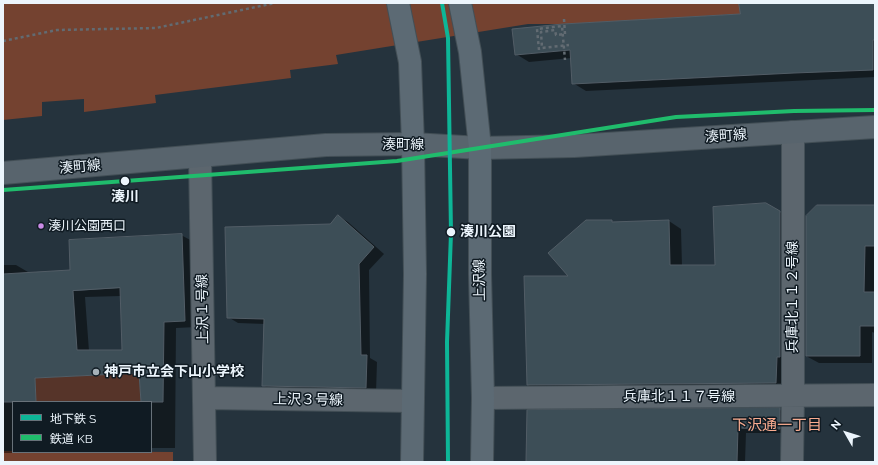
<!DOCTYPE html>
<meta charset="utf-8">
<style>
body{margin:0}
#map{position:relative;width:878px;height:465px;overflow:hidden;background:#25333d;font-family:Raleway,"Noto Sans JP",sans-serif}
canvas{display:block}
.frame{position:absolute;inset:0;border:4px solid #ecf5fc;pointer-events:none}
.legend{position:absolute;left:12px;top:401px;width:140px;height:52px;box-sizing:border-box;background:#101b23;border:1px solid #68727a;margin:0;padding:5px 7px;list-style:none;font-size:12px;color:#ecf5fc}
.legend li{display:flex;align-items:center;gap:8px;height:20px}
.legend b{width:20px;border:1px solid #68727a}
.north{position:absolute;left:826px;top:413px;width:40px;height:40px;-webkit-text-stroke:3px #101b23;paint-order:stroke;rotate:309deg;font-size:11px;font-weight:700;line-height:16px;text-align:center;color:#ecf5fc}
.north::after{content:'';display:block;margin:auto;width:14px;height:18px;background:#ecf5fc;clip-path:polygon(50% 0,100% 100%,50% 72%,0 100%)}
</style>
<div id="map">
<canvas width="878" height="465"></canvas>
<div class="frame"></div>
<ul class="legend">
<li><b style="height:5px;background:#0db697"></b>地下鉄 S</li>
<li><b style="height:5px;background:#20bc6c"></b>鉄道 KB</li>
</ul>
<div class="north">N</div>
</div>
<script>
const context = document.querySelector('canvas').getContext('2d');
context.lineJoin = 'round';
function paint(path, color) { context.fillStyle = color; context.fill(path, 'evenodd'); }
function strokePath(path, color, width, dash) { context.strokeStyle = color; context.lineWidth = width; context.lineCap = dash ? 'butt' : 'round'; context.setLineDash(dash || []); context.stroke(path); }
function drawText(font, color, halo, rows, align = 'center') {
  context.font = font + ' Raleway,"Noto Sans JP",sans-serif'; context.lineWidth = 3; context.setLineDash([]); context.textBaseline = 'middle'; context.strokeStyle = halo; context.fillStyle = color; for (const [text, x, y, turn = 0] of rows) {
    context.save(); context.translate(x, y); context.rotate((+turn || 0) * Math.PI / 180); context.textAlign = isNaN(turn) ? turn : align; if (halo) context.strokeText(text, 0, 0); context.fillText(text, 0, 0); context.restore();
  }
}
const green = new Path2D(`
 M3 3H789L790 11 568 24H528L336 55 338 64 290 70 291 78 155 95 156 103 84 112V99L42 102V116L3 120Z
 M3 451 173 452V462H3Z`);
const water = new Path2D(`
 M139 373 141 402H36L35 378Z`);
const shadow = new Path2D(`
 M740 3H875V77L586 91 573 83 571 58 529 62 516 54 741 15Z
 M766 204 793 220 788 390 540 392 528 385 571 277 611 221 615 223 669 221 681 229 682 266H716Z
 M875 206V333L872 332V363H819L806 356Z
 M338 216 348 222 384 254 369 270 370 358 377 362 376 393 273 391 263 385 265 324 238 323 228 317 331 225Z
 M181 235 194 242 197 327 176 328 175 448H151V402H13V452H37V453H3V265H16L28 272V273L71 271ZM121 296 123 352 89 351 85 297Z
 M780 410 788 415V433H746L745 462H528V411Z`);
const building = new Path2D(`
 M739 3H875V40H873V70L794 73 572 84 570 50 515 55 512 29 563 24 740 14Z
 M766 203 780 211V357H777L776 383 527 385 524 276H568L548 253 586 220H612V222L669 220 670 265H715L713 207Z
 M817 205H875V246H865L864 292H875V326H860V356H806V216Z
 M338 215 374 247 359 264 361 355H367L366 388 262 386 264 319 227 318 225 227 330 224Z
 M182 234 185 321 164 322 163 402H141L139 373 35 378 36 402H3V274L70 270 69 240ZM120 288 122 350H77L73 291Z
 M780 408V429L738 428 737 462H526L527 410Z`);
const path = new Path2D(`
 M564 19 565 34 556 35 555 30 541 32 542 48 569 45
 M3 41 57 30 156 28 275 3
 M539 50 537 29 562 26 565 60`);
const street = new Path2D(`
 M200 157 205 462
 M205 398 412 401
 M483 398 875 395
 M792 462 793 396V132`);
const secondary = new Path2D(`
 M3 173 326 145 413 144 480 148 574 146 875 127`);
const primary = new Path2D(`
 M398 3 410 62 413 144 415 274 412 462
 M460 3 470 52 480 148V274L483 398 482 462`);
const rail1 = new Path2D(`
 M3 190 397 161 676 117 794 111 875 110`);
const metro1 = new Path2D(`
 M442 3 448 38 451 233 447 342 448 462`);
const markers = [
 [125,181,5,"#ecf5fc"],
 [41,226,3.5,"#ca8be6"],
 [451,232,5,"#ecf5fc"],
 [96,372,4,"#a6b1b9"]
];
const busNames = [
 ["湊川公園西口",48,226]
];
const streetNames = [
 ["湊町線",726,136,-4],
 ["湊町線",403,145],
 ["湊町線",80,167,-5],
 ["上沢線",480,280,-91],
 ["兵庫北１１２号線",793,297,-90],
 ["上沢１号線",203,309,-91],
 ["兵庫北１１７号線",679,397],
 ["上沢３号線",308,400,1]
];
const stopNames = [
 ["湊川",125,197],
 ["湊川公園",460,232,"left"]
];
const poiNames = [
 ["神戸市立会下山小学校",104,372]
];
const neighbourhoodNames = [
 ["下沢通一丁目",777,425]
];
paint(green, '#744230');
paint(water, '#a1634d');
paint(shadow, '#0007');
paint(building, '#3d4e57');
strokePath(building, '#525d66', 1);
strokePath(street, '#434f56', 24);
strokePath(secondary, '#434f56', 24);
strokePath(primary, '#434f56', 24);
strokePath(path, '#626b72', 2.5, [3, 3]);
strokePath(street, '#5c666e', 22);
strokePath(secondary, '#58646d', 22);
strokePath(primary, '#5c6a74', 22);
strokePath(rail1, '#20bc6c', 4);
strokePath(metro1, '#0db697', 4);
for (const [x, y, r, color] of markers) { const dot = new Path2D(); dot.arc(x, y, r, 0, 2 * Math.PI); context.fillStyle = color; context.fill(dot); strokePath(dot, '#101b23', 1.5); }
drawText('13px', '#ecf5fc', '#101b23', busNames, 'left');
drawText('14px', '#ecf5fc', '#101b23', streetNames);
drawText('bold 14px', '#ecf5fc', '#101b23', stopNames);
drawText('bold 14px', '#ecf5fc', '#101b23', poiNames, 'left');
drawText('15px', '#faac90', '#101b23', neighbourhoodNames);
</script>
